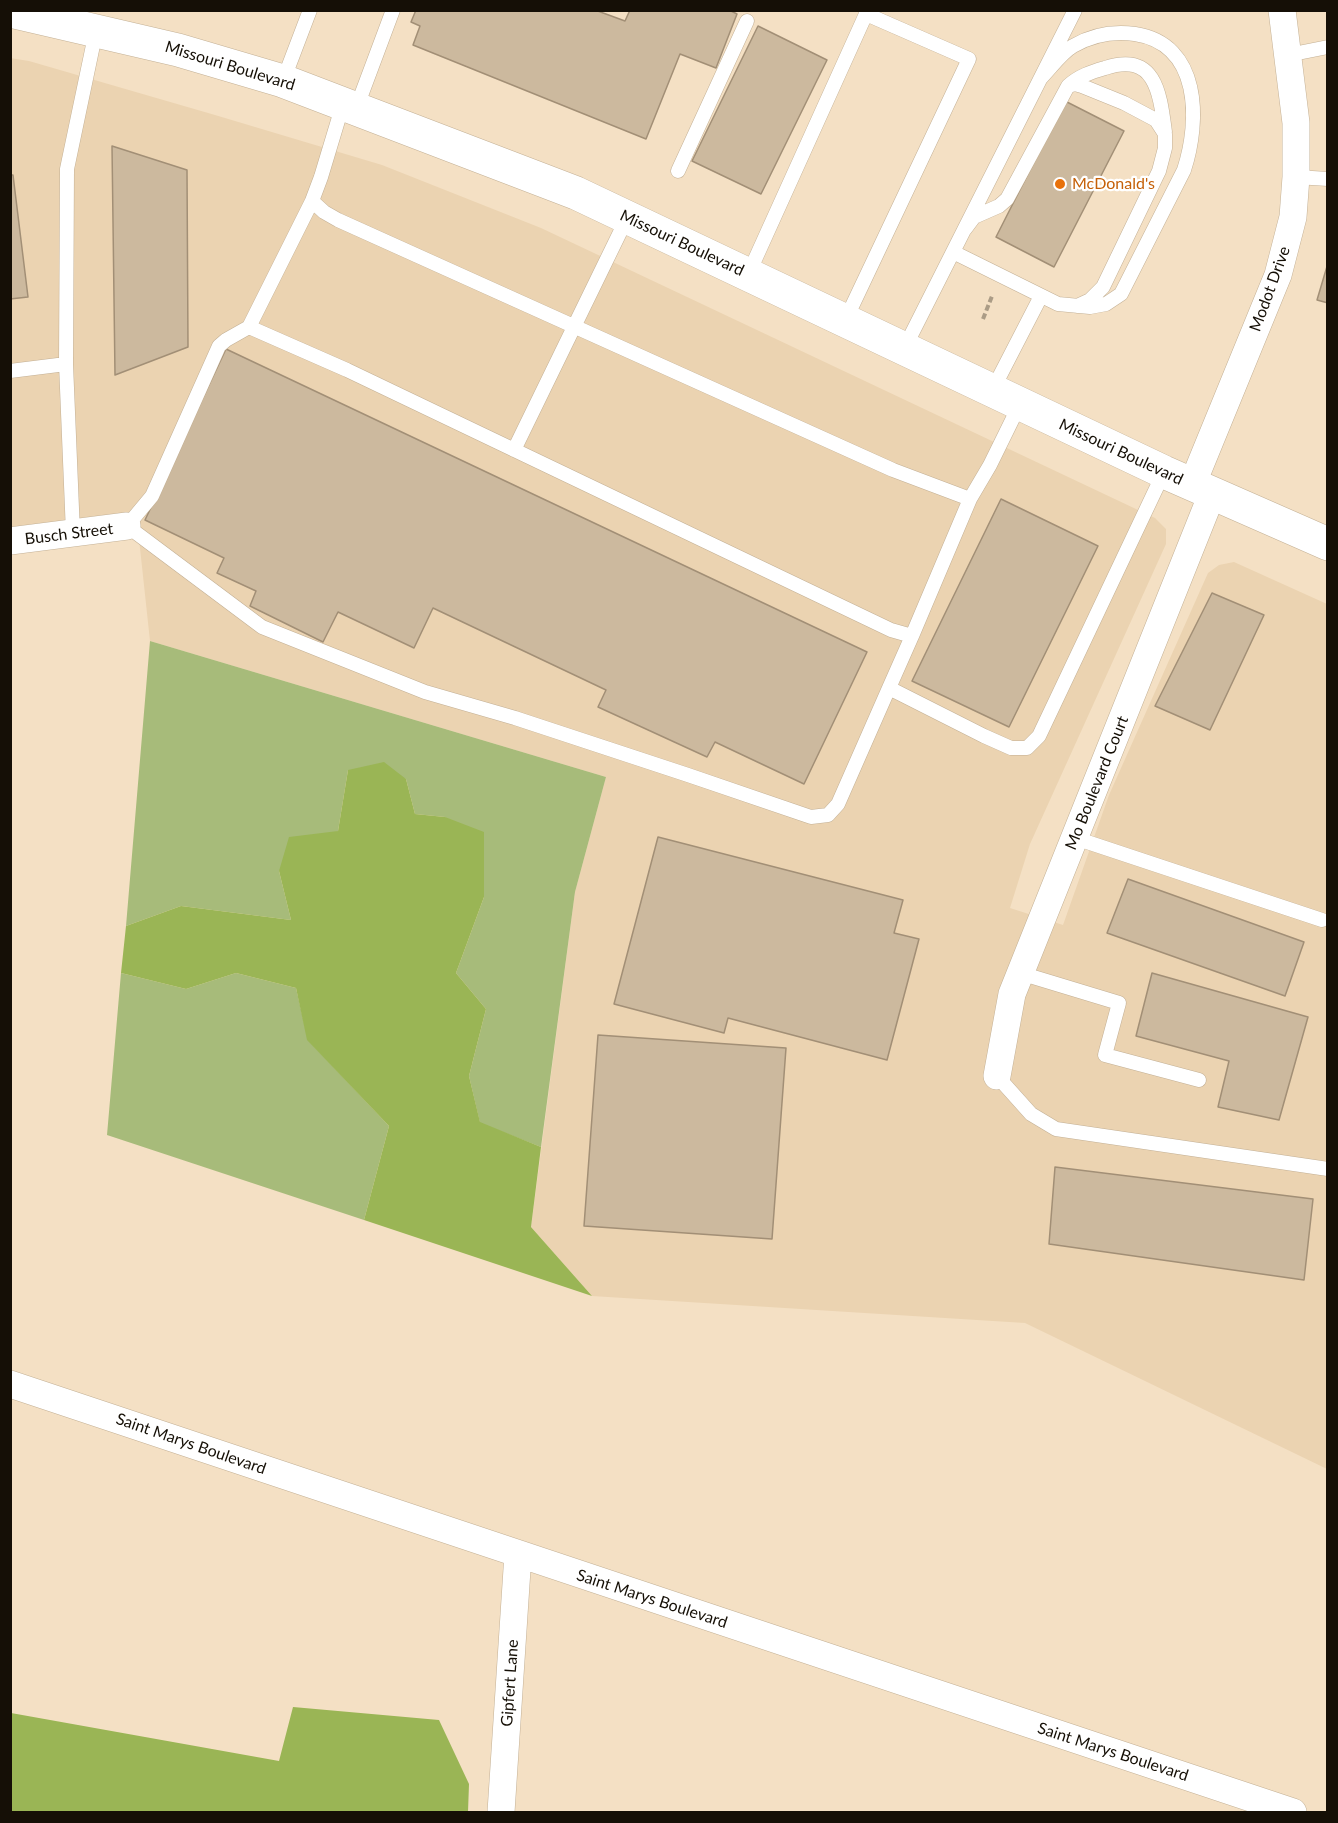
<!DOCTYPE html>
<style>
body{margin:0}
#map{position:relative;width:1338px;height:1823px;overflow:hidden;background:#f4e0c4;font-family:Lato,sans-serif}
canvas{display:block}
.frame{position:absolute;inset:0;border:12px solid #150f06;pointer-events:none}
</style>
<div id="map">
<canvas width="1338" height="1823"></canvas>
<div class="frame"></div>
</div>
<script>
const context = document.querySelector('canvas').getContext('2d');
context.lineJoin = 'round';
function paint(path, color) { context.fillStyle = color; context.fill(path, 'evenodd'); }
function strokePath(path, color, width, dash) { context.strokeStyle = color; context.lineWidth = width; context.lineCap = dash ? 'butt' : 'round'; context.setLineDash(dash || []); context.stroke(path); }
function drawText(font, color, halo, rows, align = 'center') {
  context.font = font + ' Lato,sans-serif'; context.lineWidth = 4.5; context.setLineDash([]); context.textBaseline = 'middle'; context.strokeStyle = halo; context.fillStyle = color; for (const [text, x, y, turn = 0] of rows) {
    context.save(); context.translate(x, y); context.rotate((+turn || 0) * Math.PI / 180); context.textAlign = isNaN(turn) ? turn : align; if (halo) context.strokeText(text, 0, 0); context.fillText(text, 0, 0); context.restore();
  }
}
const built = new Path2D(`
 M10 58 29 61 215 115 382 165 541 228 1155 518 1166 529V544L1030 844 1010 908 1063 925 1109 795 1208 573 1219 565 1234 562 1327 604V1469L1025 1323 592 1296 531 1227 575 892 606 777 150 641 136 511 11 527Z`);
const green = new Path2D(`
 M150 641 606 777 575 892 541 1147 480 1123 469 1076 486 1009 456 973 484 897 445 817 415 814 406 779 348 770 338 831 279 871 291 920 181 906 126 926Z
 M121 973 186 989 236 973 296 988 308 1040 389 1126 364 1220 107 1135Z`);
const forest = new Path2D(`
 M384 762 406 779 415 814 445 817 484 832V897L456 973 486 1009 469 1076 480 1122 541 1147 531 1227 592 1296 364 1220 389 1126 307 1040 296 988 236 973 186 989 121 973 126 926 181 906 291 920 279 871 289 837 338 831 348 770Z
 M293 1707 439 1720 469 1784 468 1812H11V1713L279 1761Z`);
const building = new Path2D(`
 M416 10H595L625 21 630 10H729L737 14 716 68 680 54 646 139 413 45 420 26 411 22Z
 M758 26 827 60 761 194 692 161Z
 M1065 101 1124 131 1054 267 996 237Z
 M112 146 187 170 188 347 115 375Z
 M10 175H13L28 297 10 299Z
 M1328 263V303L1317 300Z
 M226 349 867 652 804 784 715 742 707 757 598 707 606 690 433 608 414 648 338 612 323 642 250 606 256 591 217 573 224 558 145 520Z
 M1001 499 1098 546 1009 727 912 681Z
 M1212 593 1264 615 1210 730 1155 706Z
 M658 837 903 900 894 933 919 939 887 1060 728 1018 724 1033 614 1004Z
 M1128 879 1304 942 1285 996 1107 933Z
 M1152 973 1308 1017 1279 1120 1218 1107 1229 1061 1136 1036Z
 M598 1035 786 1048 772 1239 584 1226Z
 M1055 1167 1313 1199 1304 1280 1049 1244Z`);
const path = new Path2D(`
 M983 319 992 296`);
const lane = new Path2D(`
 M1288 55 1328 47
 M283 81 310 10
 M1068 86C1079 76 1091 72 1105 68 1156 51 1160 94 1165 132
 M343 104 321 177 312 201 324 212 338 220 893 470 970 499 990 465 1020 404
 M356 109 393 10
 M678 171 747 21
 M1296 177 1328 179
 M312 201 249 327 226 340 219 346 152 496 127 526 262 627 425 692 515 718 688 775 811 817 828 815 838 804 889 688
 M965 229 974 217 999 206 1007 199 1068 86 1075 84 1082 86 1124 103 1156 120 1165 134V148L1159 171 1103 287 1090 300 1077 306
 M953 252 1058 304 1090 307 1106 304 1121 294 1184 170C1200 121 1201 44 1135 34 1113 31 1092 35 1073 46 1061 53 1050 69 1040 79
 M748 275 866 14 969 59 845 321
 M249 327 347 370 891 630 912 636 970 499
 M904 349 1075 10
 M10 371 66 364
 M992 391 1041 296
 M514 450 627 218
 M73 533 66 364 67 169 96 31
 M912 636 889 688 984 736 1011 748H1027L1039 736 1164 472
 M1075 838 1322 920
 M1020 973 1119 1003 1105 1055 1199 1080
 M997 1076 1031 1114 1056 1129 1328 1169`);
const street = new Path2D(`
 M1192 485 1278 275 1293 217 1296 177V123L1282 10
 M10 541 127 526
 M997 1076 1012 994 1212 494
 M10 1384 1293 1812
 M501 1812 518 1554`);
const secondary = new Path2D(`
 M10 11 178 50 283 81 576 193 1164 472 1328 544`);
const markers = [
 [1060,184,6,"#e8710a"]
];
const streetNames = [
 ["Missouri Boulevard",230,66,17],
 ["Missouri Boulevard",682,243,25],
 ["Modot Drive",1270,289,-70],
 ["Missouri Boulevard",1121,452,25],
 ["Busch Street",69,534,-7],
 ["Mo Boulevard Court",1097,783,-68],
 ["Saint Marys Boulevard",191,1444,19],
 ["Saint Marys Boulevard",652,1599,18],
 ["Gipfert Lane",510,1683,-86],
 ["Saint Marys Boulevard",1113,1752,18]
];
const foodNames = [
 ["McDonald's",1072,184]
];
paint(built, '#ebd3b1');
paint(green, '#a7bb7a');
paint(forest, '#9ab555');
paint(building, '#ccb99e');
strokePath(building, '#a28f76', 1.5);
strokePath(lane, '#c3b095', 15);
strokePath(street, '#c3b095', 28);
strokePath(secondary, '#c3b095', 34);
strokePath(path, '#ab9c86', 4, [6, 3]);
strokePath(lane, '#fff', 14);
strokePath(street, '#fff', 27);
strokePath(secondary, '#fff', 33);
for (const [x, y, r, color] of markers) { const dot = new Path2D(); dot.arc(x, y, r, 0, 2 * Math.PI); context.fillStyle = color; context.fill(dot); strokePath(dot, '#fff', 2); }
drawText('16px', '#150f06', '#fff', streetNames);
drawText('16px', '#c56008', '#fff', foodNames, 'left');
</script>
